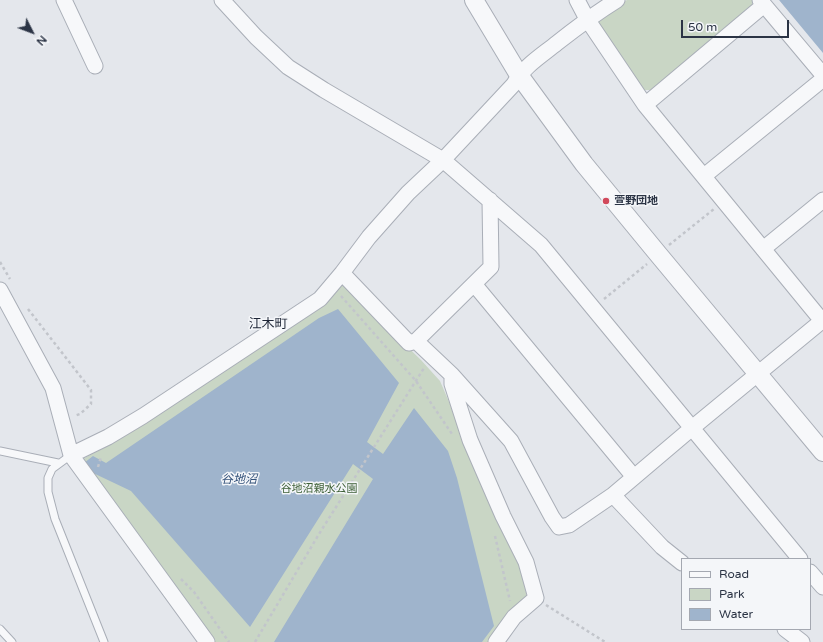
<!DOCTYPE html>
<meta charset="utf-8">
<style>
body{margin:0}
#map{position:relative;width:823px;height:642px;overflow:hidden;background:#e4e7ec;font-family:"Varela Round",sans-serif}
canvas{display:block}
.legend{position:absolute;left:681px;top:558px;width:130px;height:72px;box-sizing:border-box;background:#f4f6f9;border:1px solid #a4a8b1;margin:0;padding:5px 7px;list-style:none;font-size:12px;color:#2b3445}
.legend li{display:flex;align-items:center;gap:8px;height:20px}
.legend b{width:20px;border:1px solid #a4a8b1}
.north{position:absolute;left:12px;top:12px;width:40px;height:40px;-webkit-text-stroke:3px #f4f6f9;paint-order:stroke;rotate:132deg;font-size:11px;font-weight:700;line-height:16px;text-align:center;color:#2b3445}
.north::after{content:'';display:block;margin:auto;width:14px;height:18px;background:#2b3445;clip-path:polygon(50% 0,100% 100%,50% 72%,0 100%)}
.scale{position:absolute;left:681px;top:20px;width:108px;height:18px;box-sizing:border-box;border:2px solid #2b3445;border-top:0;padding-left:5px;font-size:12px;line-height:14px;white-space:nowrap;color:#2b3445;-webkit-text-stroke:3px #f4f6f9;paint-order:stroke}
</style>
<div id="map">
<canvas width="823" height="642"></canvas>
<ul class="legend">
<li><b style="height:5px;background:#f7f8fa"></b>Road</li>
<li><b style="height:11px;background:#c9d6c5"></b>Park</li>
<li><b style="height:11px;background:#9fb4cc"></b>Water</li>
</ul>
<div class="north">N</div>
<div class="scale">50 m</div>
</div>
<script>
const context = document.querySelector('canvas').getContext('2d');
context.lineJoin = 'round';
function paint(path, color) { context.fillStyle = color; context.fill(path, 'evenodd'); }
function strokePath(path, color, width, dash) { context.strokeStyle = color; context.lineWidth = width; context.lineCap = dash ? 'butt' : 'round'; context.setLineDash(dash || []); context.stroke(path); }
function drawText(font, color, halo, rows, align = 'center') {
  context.font = font + ' "Varela Round","Noto Sans JP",sans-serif'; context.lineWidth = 3; context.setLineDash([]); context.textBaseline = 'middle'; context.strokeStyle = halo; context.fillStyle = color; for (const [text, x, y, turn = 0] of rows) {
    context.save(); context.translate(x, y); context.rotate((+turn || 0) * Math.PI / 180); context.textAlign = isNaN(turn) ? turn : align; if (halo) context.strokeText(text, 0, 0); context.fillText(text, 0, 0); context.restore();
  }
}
const green = new Path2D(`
 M627 0H752V8L654 90H640L597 25V17Z
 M343 284 421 360 440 381 520 566 527 597 489 642H214L81 460 104 447 201 385 339 289Z`);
const water = new Path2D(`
 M779 0H823V53Z
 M338 309 399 383 367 442 383 454 414 408 448 451 457 478 494 626 482 642H274L373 479 353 464 250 627 131 491 91 472 84 463 93 456 106 463 319 318Z`);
const path = new Path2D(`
 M669 245 714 209
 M0 262 10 279
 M341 296 416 381 452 434
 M604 299 647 264
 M28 309 91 390V404L80 414 74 416
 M98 467 101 457
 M495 536 510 601
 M181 579 194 592 229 642
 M546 605 605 642
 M255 642 319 534 424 368`);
const service = new Path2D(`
 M0 451 58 463
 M71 455 52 469 48 478V492L55 519 104 642
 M0 629 12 642`);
const minor = new Path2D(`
 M64 0 95 66
 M222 0 256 37 288 67 324 90 443 160 541 245 800 559
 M577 0 587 19 645 105 823 322
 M760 0 823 75
 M645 105 764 5
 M704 176 823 79
 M763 249 823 200
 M342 273 409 343 416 341 491 267 490 200
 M474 284 634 477
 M0 290 53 388 71 455 207 642
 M416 341 452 375 511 441 552 517 559 527 569 525 613 495 692 428 823 320
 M452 375V384L470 440 503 516 526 562 536 598 514 617 496 642
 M71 455 108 437 143 416 320 299 342 273 369 237 408 193 443 160 514 84C524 66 541 56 557 43 576 28 596 13 617 0
 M613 495 662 547 682 563
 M810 572 823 587
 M785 629 802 642`);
const tertiary = new Path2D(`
 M474 0 519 75 584 164 658 254 823 452`);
const markers = [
 [606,201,4,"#d1495b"]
];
const poiNames = [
 ["萱野団地",614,201]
];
const parkNames = [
 ["谷地沼親水公園",319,489]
];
const waterNames = [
 ["谷地沼",239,480]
];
const quarterNames = [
 ["江木町",268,325]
];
paint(green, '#c9d6c5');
paint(water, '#9fb4cc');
strokePath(service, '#a9aeb7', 9);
strokePath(minor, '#a9aeb7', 17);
strokePath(tertiary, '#a9aeb7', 20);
strokePath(path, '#c2c5cb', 2.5, [3, 3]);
strokePath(service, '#f7f8fa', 7);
strokePath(minor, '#f7f8fa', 15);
strokePath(tertiary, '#f7f8fa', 18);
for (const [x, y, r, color] of markers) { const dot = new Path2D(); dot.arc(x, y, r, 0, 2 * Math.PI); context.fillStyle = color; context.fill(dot); strokePath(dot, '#f4f6f9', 1.5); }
drawText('bold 11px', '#2b3445', '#f4f6f9', poiNames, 'left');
drawText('11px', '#3f6138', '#f4f6f9', parkNames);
drawText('italic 12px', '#34527a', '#f4f6f9', waterNames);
drawText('13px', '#1d2536', '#f4f6f9', quarterNames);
</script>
